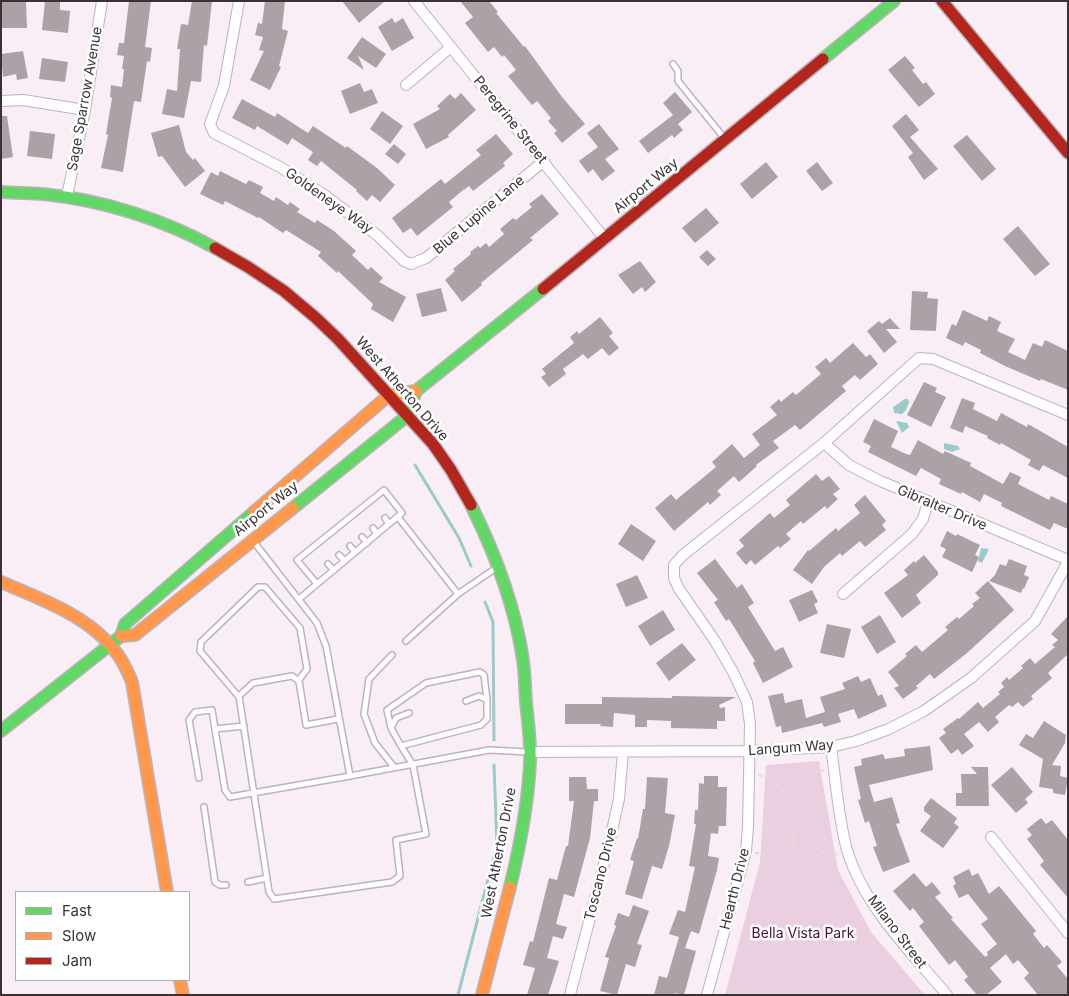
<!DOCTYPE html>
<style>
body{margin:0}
#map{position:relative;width:1069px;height:996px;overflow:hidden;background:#f9eef5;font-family:Inter,sans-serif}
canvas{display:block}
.frame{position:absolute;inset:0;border:2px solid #393136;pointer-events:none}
.legend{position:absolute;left:15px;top:891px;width:175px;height:90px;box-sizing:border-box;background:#fff;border:1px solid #b0adaf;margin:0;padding:6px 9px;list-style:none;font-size:15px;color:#393136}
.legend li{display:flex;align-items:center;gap:10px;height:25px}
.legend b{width:25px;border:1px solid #b0adaf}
</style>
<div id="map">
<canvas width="1069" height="996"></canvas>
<div class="frame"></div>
<ul class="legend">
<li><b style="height:6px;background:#63d668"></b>Fast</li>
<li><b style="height:6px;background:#ff974d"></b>Slow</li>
<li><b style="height:6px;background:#b3261e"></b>Jam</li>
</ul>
</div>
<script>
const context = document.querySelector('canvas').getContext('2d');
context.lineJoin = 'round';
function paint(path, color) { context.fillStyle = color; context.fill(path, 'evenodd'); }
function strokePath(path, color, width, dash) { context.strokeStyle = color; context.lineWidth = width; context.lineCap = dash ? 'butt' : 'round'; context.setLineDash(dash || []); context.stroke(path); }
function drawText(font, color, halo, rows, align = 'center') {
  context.font = font + ' Inter,sans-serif'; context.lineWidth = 5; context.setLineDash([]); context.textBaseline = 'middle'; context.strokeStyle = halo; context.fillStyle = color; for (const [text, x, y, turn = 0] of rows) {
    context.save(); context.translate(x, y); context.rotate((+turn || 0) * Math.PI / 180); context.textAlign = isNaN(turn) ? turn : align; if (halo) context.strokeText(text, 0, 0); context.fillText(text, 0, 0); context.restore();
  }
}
const green = new Path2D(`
 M819 761 838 870 871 932 925 995H725L760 862 766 765Z`);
const water = new Path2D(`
 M905 399H908L909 402 906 410 902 414 894 413 893 407Z
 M896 421 907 423 909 427 902 433Z
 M944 443 958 446 960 449 952 452 944 449Z
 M981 548 989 549 982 563 978 561Z`);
const stream = new Path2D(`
 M415 465 459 538 471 566
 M485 602 493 622 494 740
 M458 995 497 845 494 765`);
const building = new Path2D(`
 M1 1H26L27 28H1Z
 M45 1H60V10L70 11 68 33 42 30Z
 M129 1H151L145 47 152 48 150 62 147 61 141 102 134 101 123 172 101 168 108 135 106 134 112 98 110 97 111 85 122 87 124 69H122L124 56 117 55 119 43H124Z
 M192 1H212L207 46 204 45 201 82 191 81 184 118 162 114 167 89 177 91 180 49H177L181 24 188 25Z
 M265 1H285L282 29 288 31 279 66 281 67 270 90 250 80 264 51 259 50 263 37 255 35 258 23 262 24Z
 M342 1H385L359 23Z
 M460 1H489L498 12 496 13 524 47 525 46 562 97 585 124 562 143 554 133 557 131 548 121 551 118 537 101 532 105 508 76 516 70 504 55 502 57 494 47 488 52 465 23 473 17Z
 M392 18 395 23 403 18 414 38 392 51 378 27Z
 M362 37 386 54 376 68 358 56 364 70 347 58Z
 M23 51 28 78 17 80 16 74 3 77 1 54Z
 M905 56 915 68 912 70 923 84 926 82 935 94 919 107 888 70Z
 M42 58 68 62 65 82 39 79Z
 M360 83 364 92 372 89 378 103 350 114 341 91Z
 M675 92 692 112 678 124 683 130 674 138 672 135 648 153 639 141 673 115 663 103Z
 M461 93 476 110 448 135 449 137 426 149 413 124 440 109 437 106 450 94 455 99Z
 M242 99 275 117 277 113 308 133 313 126 346 148 347 146 377 168 395 185 380 202 372 195 367 201 356 191 357 190 321 161 317 166 308 160 313 152 292 138 288 145 257 126 255 130 232 118Z
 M382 111 403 126 390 144 370 129Z
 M906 114 919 130 910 137 938 169 924 180 908 157 913 153 892 126Z
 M1 116H7L13 157 1 159Z
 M599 124 619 149 605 159 615 171 602 181 593 169 588 173 579 161 598 147 587 133Z
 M179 125 186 152 193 160 195 158 205 171 185 187 162 156 158 157 151 133Z
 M30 131 55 134 52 159 27 156Z
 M496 134 513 154 503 163 505 166 473 191 469 186 462 191 449 202 453 207 417 236 411 228 403 233 392 218 441 179 445 184 481 155 476 150Z
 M967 135 996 169 982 181 953 146Z
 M394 144 406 154 398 164 385 154Z
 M766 162 778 177 752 199 740 184Z
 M817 162 833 183 822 191 806 171Z
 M220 171 246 184 249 180 263 187 260 193 274 201 276 197 288 205 290 202 300 209 297 212 315 223 317 220 334 231 356 251 352 255 368 270 371 267 383 278 379 282 406 297 393 322 371 309 373 304 338 271 337 273 318 256 321 252 286 230 283 233 259 217 258 218 225 201 223 205 200 194 211 172 218 176Z
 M542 194 559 214 530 238 533 240 481 283 482 285 462 302 445 280 455 271 453 269 471 254 470 252 478 246 480 248 486 243 489 247 504 234 500 229 513 218 516 220 532 207 529 204Z
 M706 208 719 223 695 243 682 228Z
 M1018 226 1050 264 1035 276 1003 239Z
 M707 250 716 259 708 266 699 257Z
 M640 261 656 282 645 292 642 287 633 294 618 275Z
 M441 288 447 311 422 317 416 294Z
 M912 291 928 292 927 298 938 299 936 331 910 330Z
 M963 310 987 321 989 316 1001 322 997 331 1015 339 1008 352 1025 360 1033 343 1042 347 1045 340 1068 351V390L1041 379 1040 381 1005 366 980 353 981 350 965 342 963 346 946 338 952 324 956 326Z
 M600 317 613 333 609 336 619 348 609 356 602 348 588 359 583 354 563 369 566 374 549 387 541 377 546 374 542 369 574 343 570 337 577 331 579 334Z
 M890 318 900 329H886L897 342 884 353 867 331 879 321 882 324Z
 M853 343 866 357 870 354 878 364 860 380 855 375 842 386 846 391 800 430 795 425 773 441 779 448 756 465 757 466 739 482 734 476 717 491 721 495 710 505 708 502 674 531 655 508 671 494 676 500 716 467 712 462 732 444 744 458 760 445 752 434 777 415 770 407 779 399 781 402 793 392 796 395 821 374 815 367 826 358 830 363Z
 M924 382 937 388 935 392 946 397 931 427 907 415Z
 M962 398 975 403 973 409 997 421 1001 413 1027 427 1028 424 1068 447V478L1043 465 1039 471 1028 465 1031 460 1001 443 1000 445 987 438 988 436 965 426 963 433 950 428Z
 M874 419 898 431 891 447 906 454 910 455 918 440 943 454 945 451 971 463 970 466 1003 484 1010 472 1021 477 1018 484 1049 500 1051 496 1068 504V529L1054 523 1050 530 1001 506 1002 503 984 494 980 502 962 492 961 494 939 484 941 479 921 468 916 476 868 452 871 446 863 442Z
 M816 474 822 481 829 476 840 489 833 494 838 499 827 509 825 506 803 524 801 521 786 534 791 539 780 548 778 546 755 565 751 560 746 565 736 553 744 546 739 540 770 513 774 518 790 505 786 500Z
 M865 495 886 521 882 525 886 530 865 547 860 541 842 556 840 553 824 567 812 584 793 570 808 550 809 551 836 528 838 531 860 513 854 505Z
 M631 524 656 541 643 561 618 544Z
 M947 531 956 536 957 534 980 545 975 555 979 557 972 572 942 557 946 549 940 546Z
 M924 555 938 572V575L916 595 921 603 902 618 884 593 908 575 904 570 914 561 915 563Z
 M715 559 737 588 742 584 754 603 748 607 775 651 783 647 793 667 763 683 753 663 755 661 729 619 726 621 714 602 718 600 697 573Z
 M1009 559 1027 566 1024 575 1029 577 1024 589 1023 588 1021 593 989 581 995 575 1000 564 1006 566Z
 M637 575 648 598 626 607 616 584Z
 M988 581 1014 610 967 653 934 679 930 674 916 686 918 688 903 699 894 688 899 686 888 672 907 656 905 654 916 645 922 652 948 630 945 627 957 617 959 619 974 606 972 604 980 598 975 593Z
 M812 590 818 602 814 604 818 613 799 622 789 600Z
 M663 610 675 630 650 646 638 626Z
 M880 615 896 642 877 654 861 627Z
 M1068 616V654L1048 673 1052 678 1031 696 1033 699 1023 707 1018 702 1012 707 1009 705 995 717 999 722 988 732 979 722 964 734 974 746 962 755 958 749 951 754 939 738 946 733 943 729 958 718 959 719 978 702 983 708 1000 694 998 692 1004 687 1001 683 1007 677 1009 680 1023 668 1021 666 1030 658 1035 664 1055 647 1052 645 1058 640 1051 634Z
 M827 624 851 629 844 658 820 653Z
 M682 643 696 660 669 681 656 663Z
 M858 676 861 682 870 678 878 696 882 694 887 706 858 719 854 709 838 714 841 722 824 727 822 723 782 733 781 726 776 727 768 696 783 693 785 703 802 699 806 718 825 712 820 697 845 689 842 683Z
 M672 696 736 697 719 705 720 708 725 707V721H717V729L671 728V721L647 720V727H635V715L614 713 613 727 600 726 601 724H565V704H602V697L672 698Z
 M1044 721 1066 735 1065 743 1052 765 1061 766 1060 776 1068 778 1065 795 1053 793V789L1039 787 1043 759 1019 745 1026 734 1033 738Z
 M930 746 933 770 869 785 874 802 892 797 900 823 896 824 910 862 883 872 873 847 877 846 869 821 865 823 858 800 861 799 854 767 862 765 861 759 883 754 885 759 905 756 904 749Z
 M971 767H988L989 806H956V793H962L961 774H977Z
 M1012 767 1033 792 1025 799 1028 803 1016 813 991 785Z
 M704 776H718V787H727L726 826H719L718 834 711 833 708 856 719 858 717 870 699 934 691 931 685 948 696 951 684 995 675 993V995H654L659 976 667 978 679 937 669 934 678 910 685 912 695 867 689 866 696 824H694L695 810H698L699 783 704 784Z
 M569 777H586L587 789H598V801H594L590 838 574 897 564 894 556 924 567 927 563 939 553 936 547 958 559 961 548 995H527L535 968 523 965 530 941 533 942 549 878 557 880 566 846H568L574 801H569Z
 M647 777 668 778 665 813 675 815 669 846 662 869 652 866 642 899 625 894 634 861 630 860 637 838 638 839 643 809H645Z
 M931 798 957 818 954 823 959 827 943 848 920 831 931 816 924 811V807Z
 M1041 818 1046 824 1052 820 1068 840V898L1040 865 1044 861 1027 839 1032 835 1027 829Z
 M969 869 972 876 978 873 989 894 999 886 1036 931 1033 934 1044 948 1047 945 1062 962 1057 966 1068 979V995H1038L1024 978 1029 973 1018 960 1013 964 1006 954 990 968 1002 982 986 995H977L964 980 968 977 955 960 949 965 919 926 924 922 913 908 910 911 893 891 914 873 926 887 932 882 941 893 935 897 953 918 951 919 985 957 988 955 987 952 997 944 981 924 988 919 968 894 959 898 953 886 956 884 953 877Z
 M633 905 649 911 637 944 642 945 635 967 626 964 617 995 600 991 609 958 605 957 616 926 614 925 618 913 629 917Z`);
const path = new Path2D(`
 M759 775 774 782 781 789C796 788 793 785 804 778 810 774 817 772 824 770
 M781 790 778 801 785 812 784 825
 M768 837a13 13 0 1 1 26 0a13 13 0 1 1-26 0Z
 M793 842a16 16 0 1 1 32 0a16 16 0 1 1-32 0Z
 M822 851 827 855 838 854
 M755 853H764L772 846`);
const lane = new Path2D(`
 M673 64 678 71V81L725 139
 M398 517 458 594
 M385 518 389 524
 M373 528 377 534
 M362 537 367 543
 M254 542 317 623 326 646 350 776 489 750 529 752
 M350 546 355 552
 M339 555 345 561
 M328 564 334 570
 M299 599 402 513 384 490 297 560 317 584
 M406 641 458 594 496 568
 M392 655 369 679 364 714 375 743 394 767
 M239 697 200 651 201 642 258 587H265L300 628 307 669 298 681
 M338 719 306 725 299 681 292 676 253 683 239 696 269 892 274 899 392 882 400 876 396 840 426 834 413 765 401 746 481 725 487 719V700L479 696 466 701
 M244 726 215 729 225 790 230 797 350 776
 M391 728 387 710 426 683 480 672 484 675 487 700
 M401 746 391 728 396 718 409 713
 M199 778 189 720 195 712 212 710 215 729
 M204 807 215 882 220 885H226
 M248 882 267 878`);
const street = new Path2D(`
 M239 1 224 86 210 124 214 133 280 167 326 196 377 235 404 261 411 264 426 258 544 161
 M414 1 605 239
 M406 85 451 47
 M1 101 23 100 85 110
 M67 196 85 110 102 1
 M824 443 849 465 878 480 1068 560
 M843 594 912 534 923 519 928 502
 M831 747C836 781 838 817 847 850 864 906 910 951 947 995
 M530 752 749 751 831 747 856 741 889 729 924 711 971 678 1035 621 1068 562
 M991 837 1068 933
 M570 995 608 848 619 799 623 752
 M707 995 746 851 748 827 750 724 747 702 733 672 715 641 679 589 674 578V565L683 555 824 443 919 358 933 359 1068 415`);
const fast = new Path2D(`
 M823 59 894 1
 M1 192C15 193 29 193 43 194 102 200 163 219 215 248
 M471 505C495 553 515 606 523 660 525 674 525 688 526 702 528 722 531 742 530 763 528 804 520 846 510 887
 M293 508 407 416 416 391 543 289
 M1 731 121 636 125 624 254 512`);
const slow = new Path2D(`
 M254 512 389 395 416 391
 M1 582C45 601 96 618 122 661 126 668 129 675 132 682L167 892
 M121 636 135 635 293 508
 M180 980 183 995
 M482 995 510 887`);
const jam = new Path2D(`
 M942 1 1068 153
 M215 248 248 267 284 291 316 318 338 339 433 444 451 470 471 505
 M543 289 823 59`);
const streetNames = [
 ["Sage Sparrow Avenue",85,99,-80],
 ["Peregrine Street",510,120,51],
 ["Airport Way",646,186,-39],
 ["Goldeneye Way",329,201,35],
 ["Blue Lupine Lane",479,215,-40],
 ["West Atherton Drive",402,389,49],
 ["Gibralter Drive",942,508,23],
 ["Airport Way",266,509,-39],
 ["Langum Way",791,748,-4],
 ["West Atherton Drive",499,853,-79],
 ["Toscano Drive",601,874,-76],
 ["Hearth Drive",735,889,-76],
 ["Milano Street",897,932,53]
];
const parkNames = [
 ["Bella Vista Park",803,934]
];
paint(green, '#ebcee0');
paint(water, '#9acacc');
strokePath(stream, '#9acacc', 3);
paint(building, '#aaa2a7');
strokePath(lane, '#bcb4ba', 8);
strokePath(street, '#bcb4ba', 12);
strokePath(fast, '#bcb4ba', 14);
strokePath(slow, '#bcb4ba', 14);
strokePath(jam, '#bcb4ba', 14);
strokePath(path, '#e0dcde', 2, [4, 2.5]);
strokePath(lane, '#fefcfe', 5);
strokePath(street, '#fefcfe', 10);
strokePath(fast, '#63d668', 11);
strokePath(slow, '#ff974d', 11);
strokePath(jam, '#b3261e', 11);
drawText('14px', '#393136', '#fff', streetNames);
drawText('14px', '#4b0f3b', '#fff', parkNames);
</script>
